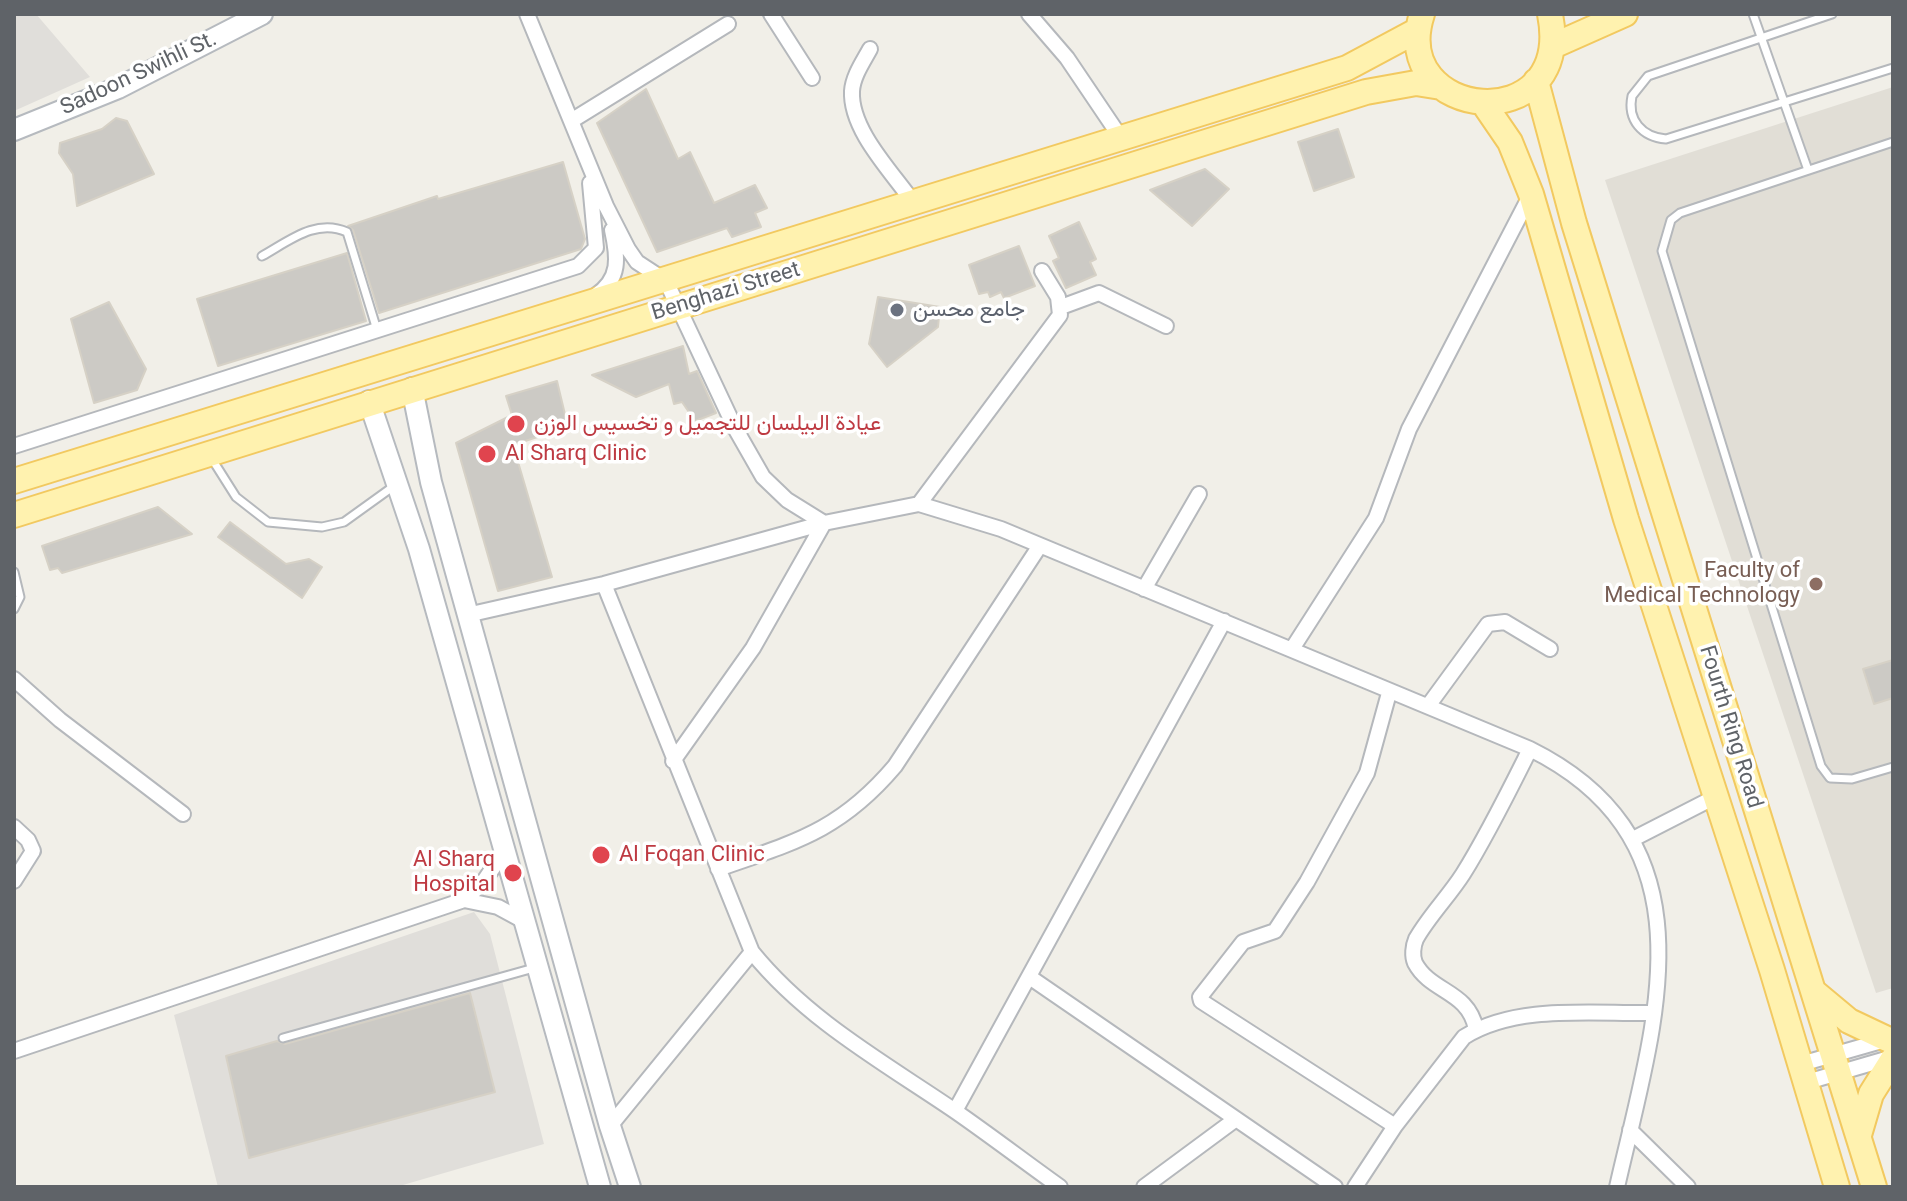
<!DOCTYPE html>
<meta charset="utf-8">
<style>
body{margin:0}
#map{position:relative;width:1907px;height:1201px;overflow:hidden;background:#f1efe8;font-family:Roboto,sans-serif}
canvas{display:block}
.frame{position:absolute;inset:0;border:16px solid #5f6368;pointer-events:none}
</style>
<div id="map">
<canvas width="1907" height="1201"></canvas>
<div class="frame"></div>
</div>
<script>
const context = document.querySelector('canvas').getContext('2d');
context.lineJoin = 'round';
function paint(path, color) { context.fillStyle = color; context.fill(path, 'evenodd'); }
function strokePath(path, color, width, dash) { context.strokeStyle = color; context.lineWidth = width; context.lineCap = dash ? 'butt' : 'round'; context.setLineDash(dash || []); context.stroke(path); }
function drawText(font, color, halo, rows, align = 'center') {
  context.font = font + ' Roboto,Vazirmatn,sans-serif'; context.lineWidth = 7; context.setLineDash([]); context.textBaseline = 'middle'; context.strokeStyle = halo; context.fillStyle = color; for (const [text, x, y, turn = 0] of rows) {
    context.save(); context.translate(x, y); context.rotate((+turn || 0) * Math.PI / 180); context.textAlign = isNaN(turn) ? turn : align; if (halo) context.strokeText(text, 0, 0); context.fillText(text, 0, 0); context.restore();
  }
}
const industrial = new Path2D(`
 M14 14H36L90 77 14 111Z
 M474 912 490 934 544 1144 396 1187H218L174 1015Z`);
const education = new Path2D(`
 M1893 87V988L1876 993 1605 180Z`);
const building = new Path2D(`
 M646 89 678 159 690 152 714 203 755 185 767 208 755 213 761 227 732 237 727 228 657 252 597 123Z
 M116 118 127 121 154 174 77 206 73 174 59 153 60 143 102 129Z
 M1338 129 1354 177 1314 191 1298 142Z
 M563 162 585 239 581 249 379 313 353 230 348 226 437 196 438 199Z
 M1205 169 1229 189 1192 226 1150 190Z
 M1079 222 1096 259 1090 262 1096 275 1066 288 1053 261 1059 258 1049 236Z
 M1019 246 1035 286 1004 298 1001 292 990 297 988 292 979 294 969 265Z
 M347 253 366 321 218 366 197 299Z
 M878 297 940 307 938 327 887 367 869 344Z
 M109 302 146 369 137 390 94 403 71 319Z
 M683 346 689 374 697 371 716 413 695 421 682 402 674 404 669 384 636 397 592 375Z
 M557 381 568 427 513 445 552 577 498 591 456 443 512 415 506 396Z
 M158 507 192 534 62 573 58 568 50 570 42 546Z
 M230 522 286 564 309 559 322 567 302 598 218 537Z
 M1893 660V698L1874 704 1863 669Z
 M470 993 495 1092 249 1158 226 1056 277 1041 285 1044Z`);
const service = new Path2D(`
 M1753 14 1808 170
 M1832 14 1648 76 1632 96C1627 120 1642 137 1666 139L1893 68
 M1893 142 1680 213 1671 220 1662 251 1821 766 1830 778 1852 779 1893 767
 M262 256C289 241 316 218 347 232L377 330
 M212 459 236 497 268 522 322 527 344 522 394 486
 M14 572 20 597 14 609
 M283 1038 534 968`);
const minor = new Path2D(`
 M527 14 606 206 628 249 637 262 666 281 735 428 763 477 787 500 824 523 753 648 673 761
 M771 14 812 78
 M1029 14 1067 58 1121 138
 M870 49C863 62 853 76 852 91 850 130 892 172 913 202
 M571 121 728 24
 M595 296C621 279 618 257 612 230
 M1061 307 1099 293 1166 326
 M14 446 578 266 596 248 590 183
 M919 504 1060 315 1058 297 1042 271
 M604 584 752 952C807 1020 883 1062 955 1111 991 1136 1025 1162 1060 1187
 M1144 589 1199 494
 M467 615 604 584 824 523 919 504 1001 529 1530 749C1719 843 1654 1024 1617 1187
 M1292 649 1376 518 1409 429 1531 194
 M14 679 60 720 183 814
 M1389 693 1367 773 1307 882 1275 931 1243 942 1200 997 1201 1001 1395 1126
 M1428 706 1488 624 1505 622 1550 649
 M14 827 28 840 33 851 14 881
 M1633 839 1715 797
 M718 869C795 842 840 831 895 766L1039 547
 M464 900 498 907 522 920
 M1031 978 1335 1187
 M1476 1029C1468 990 1431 993 1415 963 1412 956 1413 946 1416 939 1429 916 1449 896 1463 874 1488 834 1509 791 1530 749
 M14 1051 464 900 482 884 503 853
 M1801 1064 1885 1040
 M1807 1082 1893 1057
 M955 1111 1224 621
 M610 1126 752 952
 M1630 1130 1688 1187
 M1144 1187 1236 1119
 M1355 1187 1395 1126 1464 1037C1516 1004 1593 1014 1652 1013`);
const secondary = new Path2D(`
 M14 130 118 88 262 14
 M412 388 431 482 610 1126 630 1187
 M369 401 419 549 600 1187`);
const primary = new Path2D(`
 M1422 14C1387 121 1575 141 1550 14
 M1553 46 1625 14
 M1536 81 1574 223 1874 1187
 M1484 104 1510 142 1531 194 1626 519 1772 970 1837 1187
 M14 481 1347 68 1418 30
 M14 515 1366 92 1416 83 1441 87
 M1813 991 1849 1021 1887 1039
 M1859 1135 1871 1094 1893 1059`);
const markers = [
 [897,310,8,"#6b7280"],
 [516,424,10,"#e0444e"],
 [487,454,10,"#e0444e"],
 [1816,584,8,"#8d6e63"],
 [601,855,10,"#e0444e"],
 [513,873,10,"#e0444e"]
];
const streetNames = [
 ["Sadoon Swihli St.",139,74,-25],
 ["Benghazi Street",726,292,-17],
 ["Fourth Ring Road",1730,727,73]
];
const worshipNames = [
 ["جامع محسن",913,310]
];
const healthNames = [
 ["عيادة البيلسان للتجميل و تخسيس الوزن",534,424],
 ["Al Sharq Clinic",505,454],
 ["Al Foqan Clinic",619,855],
 ["Al Sharq",495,860,"right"],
 ["Hospital",495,885,"right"]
];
const educationNames = [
 ["Faculty of",1800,571],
 ["Medical Technology",1800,596]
];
paint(industrial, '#e0deda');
paint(education, '#e1ded6');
paint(building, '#cccac5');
strokePath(building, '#d6d1c6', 2);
strokePath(service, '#b5b8bc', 11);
strokePath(minor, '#b5b8bc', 18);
strokePath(secondary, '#b6babf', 24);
strokePath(primary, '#f2c960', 28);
strokePath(service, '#fff', 7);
strokePath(minor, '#fff', 14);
strokePath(secondary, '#fff', 20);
strokePath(primary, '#fff2af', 24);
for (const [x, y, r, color] of markers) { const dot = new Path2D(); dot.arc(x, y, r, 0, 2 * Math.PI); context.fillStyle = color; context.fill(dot); strokePath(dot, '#fff', 3); }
drawText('22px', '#5f6368', '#fff', streetNames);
drawText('22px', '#5b616d', '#fff', worshipNames, 'left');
drawText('22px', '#be3a42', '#fff', healthNames, 'left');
drawText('22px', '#785e54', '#fff', educationNames, 'right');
</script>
